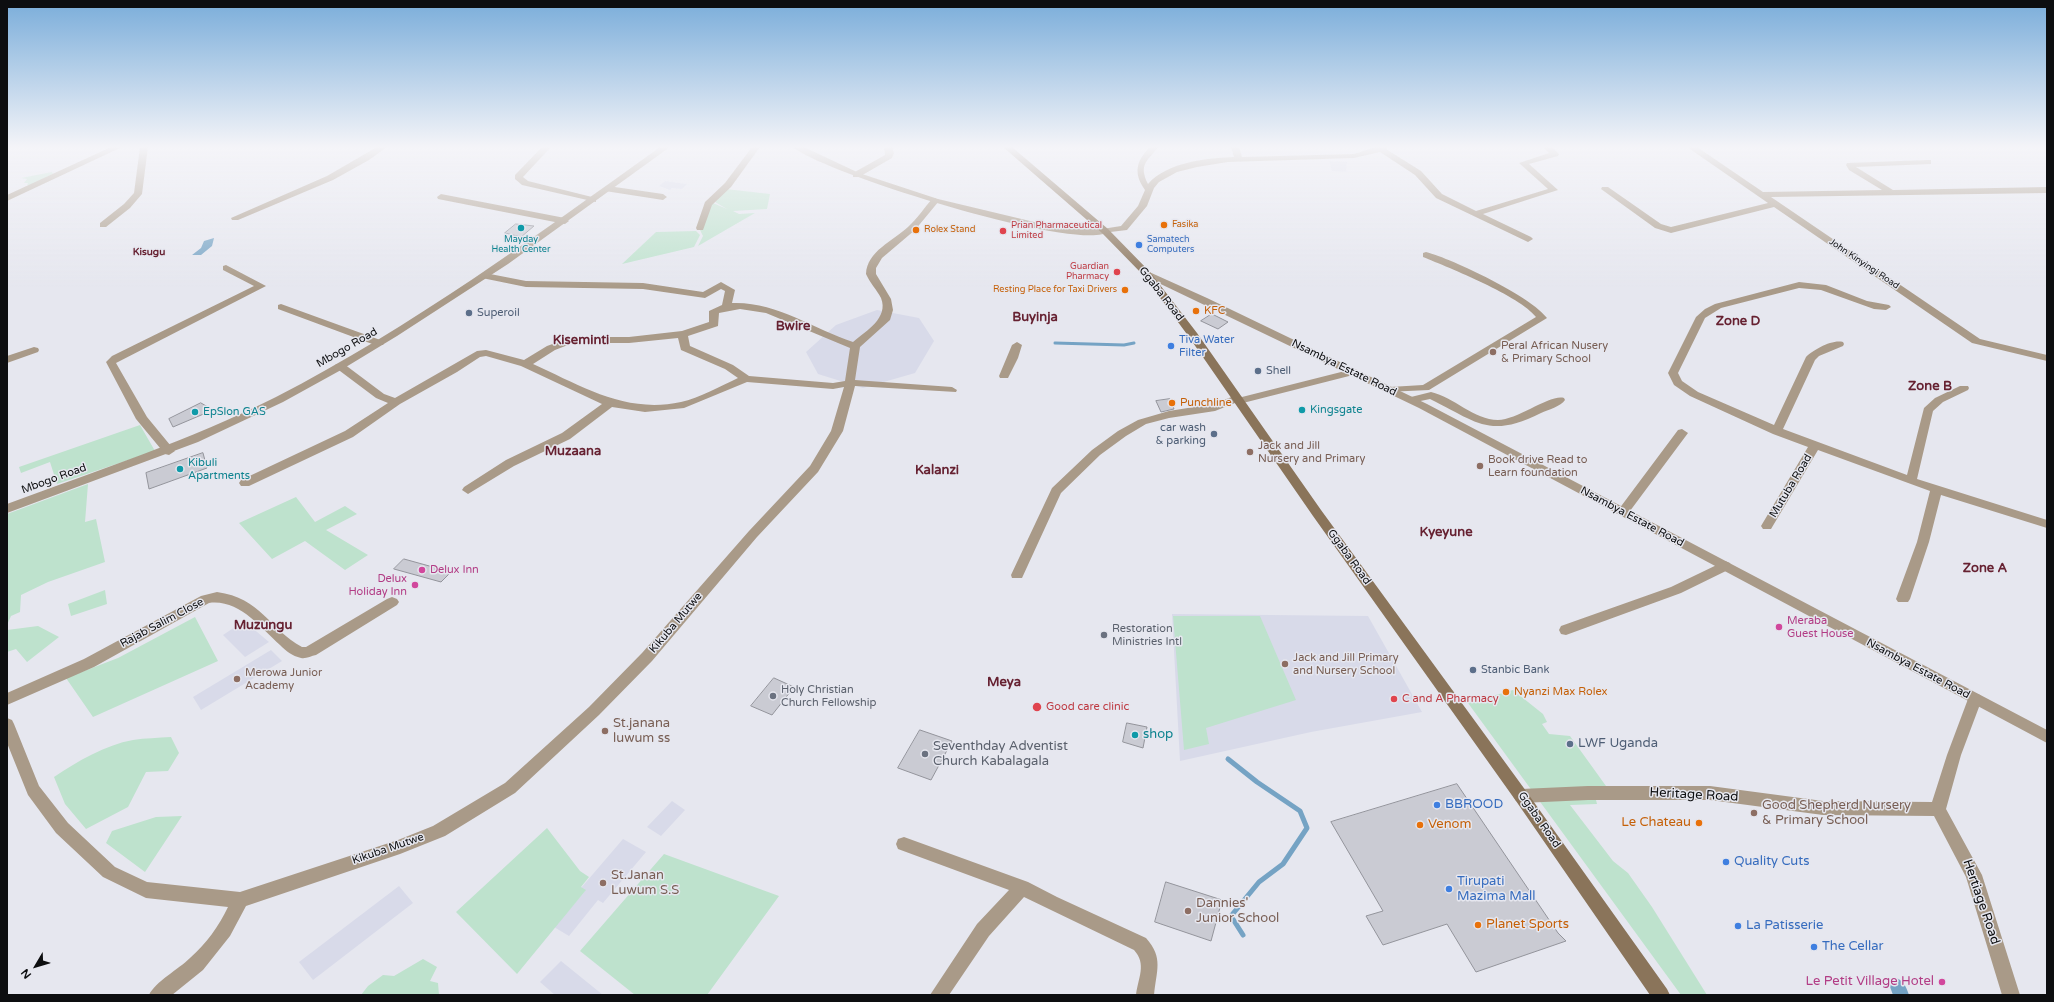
<!DOCTYPE html>
<style>
body{margin:0}
#map{position:relative;width:2054px;height:1002px;overflow:hidden;background:#e6e7ef;font-family:"Varela Round",sans-serif}
canvas{display:block}
.frame{position:absolute;inset:0;border:8px solid #0d0e10;pointer-events:none}
.north{position:absolute;left:16px;top:946px;width:40px;height:40px;-webkit-text-stroke:3px #e6e7ef;paint-order:stroke;rotate:232deg;font-size:11px;font-weight:700;line-height:16px;text-align:center;color:#0d0e10}
.north::after{content:'';display:block;margin:auto;width:14px;height:18px;background:#0d0e10;clip-path:polygon(50% 0,100% 100%,50% 72%,0 100%)}
</style>
<div id="map">
<canvas width="2054" height="1002"></canvas>
<div class="frame"></div>
<div class="north">N</div>
</div>
<script>
const context = document.querySelector('canvas').getContext('2d');
context.lineJoin = 'round';
function paint(path, color) { context.fillStyle = color; context.fill(path, 'evenodd'); }
function strokePath(path, color, width, dash) { context.strokeStyle = color; context.lineWidth = width; context.lineCap = dash ? 'butt' : 'round'; context.setLineDash(dash || []); context.stroke(path); }
function drawText(font, color, halo, rows, align = 'center') {
  context.font = font + ' "Varela Round",sans-serif'; context.lineWidth = 3; context.setLineDash([]); context.textBaseline = 'middle'; context.strokeStyle = halo; context.fillStyle = color; for (const [text, x, y, turn = 0] of rows) {
    context.save(); context.translate(x, y); context.rotate((+turn || 0) * Math.PI / 180); context.textAlign = isNaN(turn) ? turn : align; if (halo) context.strokeText(text, 0, 0); context.fillText(text, 0, 0); context.restore();
  }
}
const built = new Path2D(`
 M1329 161 1347 162 1346 172 1332 171Z
 M665 181 687 184 682 189 672 188 670 190 659 186Z
 M877 310 919 318 934 341 915 373 863 388 818 374 806 352 836 325Z
 M1172 614 1368 616 1422 712 1311 732 1180 761Z
 M244 621 269 642 245 657 223 635Z
 M271 650 282 661 201 710 193 697Z
 M672 801 685 810 661 836 647 827Z
 M623 839 646 852 603 903 598 900 569 936 554 927 585 891 581 888Z
 M399 886 413 903 313 980 299 962Z
 M561 961 603 995H555L540 982Z`);
const green = new Path2D(`
 M52 172 53 174 30 186 27 185 28 183H24L27 179 21 178Z
 M726 189 770 194 767 209 733 211 739 214 755 213 698 246 703 236 700 230 708 205 713 203 727 209 715 202Z
 M696 231 700 235 694 247 622 264 656 232Z
 M140 425 155 451 57 484 50 462 21 473 19 467Z
 M88 484 85 522 96 519 105 562 48 582 21 595 20 612 11 616 7 625V514Z
 M296 497 315 522 345 506 357 514 326 530 368 555 345 570 305 541 272 559 239 523Z
 M105 590 107 604 71 616 68 604Z
 M1173 616H1260L1296 700 1206 728 1209 744 1184 750Z
 M195 617 218 661 93 717 66 678 118 658Z
 M38 626 59 637 27 662 16 649 7 652V630Z
 M1513 690 1543 714 1547 722 1542 724 1549 734 1570 736 1606 786 1593 788 1597 804 1570 805 1613 861 1628 873 1652 907 1707 995H1681L1468 703Z
 M171 737 179 753 168 771 146 772 128 807 86 829 65 804 54 777C78 761 105 745 133 740 145 738 158 738 171 737Z
 M182 816 145 872 106 843 112 831 156 817Z
 M547 828 580 871 589 877 581 887 586 890 517 974 456 912Z
 M664 854 779 896 707 995H635L580 951Z
 M423 959 437 967 430 981 438 983 439 995H361L368 986 383 975 394 976Z`);
const water = new Path2D(`
 M214 238 212 246 201 255H192L201 248 204 241Z
 M1893 977C1903 979 1906 986 1909 995H1893L1889 984Z`);
const streamFar1 = new Path2D(`
 M1055 343 1124 345 1134 343`);
const stream = new Path2D(`
 M1228 759 1257 782 1300 811 1307 828 1283 864 1259 882 1231 916 1243 935`);
const building = new Path2D(`
 M516 224 534 226 521 237 505 233Z
 M1212 314 1228 322 1218 329 1201 321Z
 M1170 399 1174 409 1161 412 1156 401Z
 M201 403 213 410 173 427 169 419Z
 M203 453 207 468 149 489 146 473Z
 M404 559 451 572 441 582 394 569Z
 M774 678 794 687 772 715 751 706Z
 M1127 723 1147 727 1143 748 1123 742Z
 M920 730 952 741 931 780 898 768Z
 M1457 784 1558 933 1566 941 1476 972 1447 924 1383 945 1366 916 1383 911 1331 822Z
 M1166 882 1222 900 1211 941 1155 922Z`);
const minor = new Path2D(`
 M111 147H122L7 201V195Z
 M140 147H148L142 194 130 208 106 227H100V223L124 204 134 193Z
 M377 147H387L369 160 333 180 238 220H232L231 218 327 176Z
 M542 147H551L523 177 528 181 596 198V202L522 185 515 179V175Z
 M752 147H760L731 187 712 205 703 230H697L696 228 705 202 725 183Z
 M884 147H892L894 153 892 158 859 177H853V173L885 155Z
 M1150 147H1158C1148 161 1138 164 1148 184 1167 162 1207 158 1234 157L1231 147H1239L1242 157 1354 154 1376 147H1387L1386 149 1421 171 1442 194 1476 211 1548 189 1519 163 1549 153 1543 147H1552L1559 154 1558 156 1529 164 1558 190 1483 214 1531 237 1533 239 1528 242 1436 198 1415 175 1380 152 1354 158 1228 162 1197 167 1177 172 1159 182 1154 188 1147 206 1127 230 1102 233V229L1121 226 1138 206 1145 190C1133 173 1136 161 1150 147Z
 M1687 147H1697L1763 192 1882 190 1849 170 1846 165 1847 163 1928 160H1931V164L1856 167 1893 190 2047 187V193L1771 197 1980 339 2047 355V361L1972 343 1774 207 1671 233 1655 228 1601 189 1602 187H1608L1661 224 1671 227 1768 203Z
 M608 186 663 194 667 197 663 200 605 191 604 189Z
 M441 194 565 218 569 221 565 224 438 199 437 197Z
 M935 198 939 201 915 230 882 258 876 268V274L891 299 893 310 890 320 860 347 855 380 952 387 957 390 956 392 855 386 843 431 818 472 757 537 652 661 599 715 515 793 445 836 400 854 246 906 230 936 203 970 172 995H149C155 982 179 969 190 958 206 944 219 926 228 907L146 898 103 877 56 833 28 795 7 743V718L12 720 14 724 39 786 68 823 115 867 147 882 240 892 398 840 433 826 505 783 589 707 642 653 749 531 810 466 831 431 844 387 833 389 747 382 684 408 645 412 612 407 570 439 514 466 468 494 462 490 464 487 506 460 562 433 602 404 521 366 486 356 480 357 457 372 400 404 353 437 249 486H241L239 483 241 480 345 431 388 403 376 398 336 368 335 366 336 364H344L384 394 395 398 477 351 486 350 524 360 547 346 572 337H629L682 331 709 322V311L722 305 725 291 721 289 705 298 643 289 526 287 482 278V274L485 273 526 281 643 283 703 292 721 282 735 290 732 303C775 301 814 329 853 342 866 331 889 318 881 298 877 290 870 283 866 274 867 251 893 241 908 227 917 219 924 208 932 199ZM740 309 766 313 850 348 845 381 833 383 749 376 733 365 690 346 688 336 718 326 719 313ZM678 338 681 350 725 369 738 378C721 386 699 398 681 402 625 414 582 386 533 364L555 350 573 343H629Z
 M1426 252C1453 259 1532 297 1547 318L1429 390 1386 392 1385 390 1390 387 1423 385 1536 317C1520 296 1450 268 1423 257V253Z
 M226 265 266 286 116 363 147 417 175 451 169 455 165 454 136 419 106 362 112 356 254 286 223 270V266Z
 M1799 282 1826 285 1867 301 1889 305 1891 307 1886 310 1874 309 1821 290 1799 288 1721 308 1705 318 1678 373 1682 381 1698 392 1774 425 1806 357C1813 350 1832 339 1843 342L1844 344 1843 346 1819 356 1815 360 1783 429 1907 475 1924 408 1935 398 1960 386H1968L1969 388 1968 390 1943 402 1933 411 1917 479 2047 520V528L1941 495 1929 542 1910 599 1908 602H1898L1896 599 1917 542 1930 491 1818 450 1771 529H1763L1761 526 1808 447 1773 434 1690 396 1674 385 1668 373 1696 317 1705 309 1715 304Z
 M281 304 383 341 384 343 383 345H375L278 309V305Z
 M1017 342 1022 345 1018 358 1008 378H1000L999 376 1012 345Z
 M34 347 38 348 39 350 38 352 7 363V356Z
 M1353 369 1357 370 1358 372 1357 374 1239 404 1235 403 1215 411 1169 418 1146 424 1126 436 1100 455 1061 493 1022 578H1012L1011 575 1052 488 1092 450 1118 431 1138 420 1169 411 1213 404 1237 395 1242 397Z
 M1431 392C1454 397 1474 420 1498 420 1518 420 1550 394 1564 398L1565 400C1561 406 1548 410 1541 413 1489 439 1477 422 1430 399L1411 403 1406 400 1407 398Z
 M1682 429 1688 433 1627 515H1619L1617 512 1619 509 1678 430Z
 M1725 561 1730 563 1731 566 1730 569 1681 593 1566 635 1561 634 1559 630 1561 626 1671 587Z
 M217 592C261 598 269 629 302 647H306L387 599 392 597 397 599 399 602 397 605 316 655C311 656 306 659 301 658 292 656 286 651 280 645 260 627 239 599 209 603L94 667 7 705V693L84 659 201 596Z
 M1975 693 1980 695 1982 699 1961 755 1946 809 1982 875 2020 995H2002L1966 877 1934 816 1823 815 1710 800H1588L1521 803 1516 801 1513 796 1516 791 1521 789 1588 786H1710L1823 801 1932 802 1947 755 1968 699 1970 695Z
 M904 837 1028 882 1057 897 1146 938C1164 958 1156 971 1154 995H1136C1138 978 1147 964 1134 950L1024 897 989 936 949 995H930L977 924 1009 890 898 849 896 844 898 839Z`);
const tertiary = new Path2D(`
 M660 147H670L508 264 397 336 341 370 283 402 198 442 7 513V504C98 470 189 441 276 397 412 327 536 236 660 147Z
 M793 147H804L859 173 938 199 1055 227 1077 229 1105 228 1109 231C1086 255 822 173 793 147Z
 M1147 271 1207 298 1427 404 2047 730V743L1419 408 1144 276 1142 274Z`);
const secondary = new Path2D(`
 M1003 147H1012L1108 229 1150 272 1197 333 1321 510 1526 791 1667 989 1670 995H1650L1516 801 1313 516 1189 337 1144 276 1102 233Z`);
const markers = [
 [1164,225,4,"#e8710a"],
 [521,228,4,"#0f9aa8"],
 [916,230,4,"#e8710a"],
 [1003,231,4,"#e0444e"],
 [1139,245,4,"#3f7fe0"],
 [1117,272,4,"#e0444e"],
 [1125,290,4,"#e8710a"],
 [1196,311,4,"#e8710a"],
 [469,313,4,"#5c6f8a"],
 [1171,346,4,"#3f7fe0"],
 [1493,352,4,"#8d6e63"],
 [1258,371,4,"#5c6f8a"],
 [1172,403,4,"#e8710a"],
 [1302,410,4,"#0f9aa8"],
 [195,412,4,"#0f9aa8"],
 [1214,434,4,"#5c6f8a"],
 [1250,452,4,"#8d6e63"],
 [1480,466,4,"#8d6e63"],
 [180,469,4,"#0f9aa8"],
 [422,570,4,"#d1479c"],
 [415,585,4,"#d1479c"],
 [1779,627,4,"#d1479c"],
 [1104,635,4,"#6b7280"],
 [1285,664,4,"#8d6e63"],
 [1473,670,4,"#5c6f8a"],
 [237,679,4,"#8d6e63"],
 [1506,692,4,"#e8710a"],
 [773,696,4,"#6b7280"],
 [1394,699,4,"#e0444e"],
 [1037,707,5,"#e0444e"],
 [605,731,4,"#8d6e63"],
 [1135,735,4,"#0f9aa8"],
 [1570,744,4,"#5c6f8a"],
 [925,754,4,"#6b7280"],
 [1437,805,4,"#3f7fe0"],
 [1754,813,4,"#8d6e63"],
 [1699,823,4,"#e8710a"],
 [1420,825,4,"#e8710a"],
 [1726,862,4,"#3f7fe0"],
 [603,883,4,"#8d6e63"],
 [1449,889,4,"#3f7fe0"],
 [1188,911,4,"#8d6e63"],
 [1478,925,4,"#e8710a"],
 [1738,926,4,"#3f7fe0"],
 [1814,947,4,"#3f7fe0"],
 [1942,982,4,"#d1479c"]
];
const farFoodnames = [
 ["Fasika",1172,225],
 ["Rolex Stand",924,230],
 ["Resting Place for Taxi Drivers",1117,290,"right"]
];
const farHealthnames = [
 ["Prian Pharmaceutical",1011,226],
 ["Limited",1011,236],
 ["Guardian",1109,267,"right"],
 ["Pharmacy",1109,277,"right"]
];
const farCulturenames = [
 ["Mayday",521,240],
 ["Health Center",521,250]
];
const farShopnames = [
 ["Samatech",1147,240],
 ["Computers",1147,250]
];
const farStreetnames = [
 ["John Kinyingi Road",1864,264,34]
];
const farNeighbourhoodnames = [
 ["Kisugu",149,252]
];
const streetNames = [
 ["Ggaba Road",1161,294,52],
 ["Mbogo Road",347,348,-30],
 ["Nsambya Estate Road",1344,368,26],
 ["Mbogo Road",54,479,-20],
 ["Mutuba Road",1791,486,-59],
 ["Nsambya Estate Road",1632,517,28],
 ["Ggaba Road",1349,557,54],
 ["Rajab Salim Close",162,623,-28],
 ["Kikuba Mutwe",676,623,-50],
 ["Nsambya Estate Road",1918,669,28],
 ["Ggaba Road",1539,820,55],
 ["Kikuba Mutwe",388,849,-19]
];
const foodNames = [
 ["KFC",1204,311],
 ["Punchline",1180,403],
 ["Nyanzi Max Rolex",1514,692]
];
const serviceNames = [
 ["Superoil",477,313],
 ["Shell",1266,371],
 ["car wash",1206,428,"right"],
 ["& parking",1206,441,"right"],
 ["Stanbic Bank",1481,670]
];
const shopNames = [
 ["Tiva Water",1179,340],
 ["Filter",1179,353]
];
const educationNames = [
 ["Peral African Nusery",1501,346],
 ["& Primary School",1501,359],
 ["Jack and Jill",1258,446],
 ["Nursery and Primary",1258,459],
 ["Book drive Read to",1488,460],
 ["Learn foundation",1488,473],
 ["Jack and Jill Primary",1293,658],
 ["and Nursery School",1293,671],
 ["Merowa Junior",245,673],
 ["Academy",245,686]
];
const cultureNames = [
 ["Kingsgate",1310,410],
 ["EpSlon GAS",203,412],
 ["Kibuli",188,463],
 ["Apartments",188,476]
];
const hotelNames = [
 ["Delux Inn",430,570],
 ["Delux",407,579,"right"],
 ["Holiday Inn",407,592,"right"],
 ["Meraba",1787,621],
 ["Guest House",1787,634]
];
const worshipNames = [
 ["Restoration",1112,629],
 ["Ministries Intl",1112,642],
 ["Holy Christian",781,690],
 ["Church Fellowship",781,703]
];
const healthNames = [
 ["C and A Pharmacy",1402,699],
 ["Good care clinic",1046,707]
];
const quarterNames = [
 ["Buyinja",1035,318],
 ["Zone D",1738,322],
 ["Bwire",793,327],
 ["Kiseminti",581,341],
 ["Zone B",1930,387],
 ["Muzaana",573,452],
 ["Kalanzi",937,471],
 ["Kyeyune",1446,533],
 ["Zone A",1985,569],
 ["Muzungu",263,626],
 ["Meya",1004,683]
];
const nearEducationnames = [
 ["St.janana",613,724],
 ["luwum ss",613,739],
 ["Good Shepherd Nursery",1762,806],
 ["& Primary School",1762,821],
 ["St.Janan",611,876],
 ["Luwum S.S",611,891],
 ["Dannies'",1196,904],
 ["Junior School",1196,919]
];
const nearCulturenames = [
 ["shop",1143,735]
];
const nearServicenames = [
 ["LWF Uganda",1578,744]
];
const nearWorshipnames = [
 ["Seventhday Adventist",933,747],
 ["Church Kabalagala",933,762]
];
const nearStreetnames = [
 ["Heritage Road",1694,795,3],
 ["Hertiage Road",1981,902,71]
];
const nearShopnames = [
 ["BBROOD",1445,805],
 ["Quality Cuts",1734,862],
 ["Tirupati",1457,882],
 ["Mazima Mall",1457,897],
 ["La Patisserie",1746,926],
 ["The Cellar",1822,947]
];
const nearFoodnames = [
 ["Le Chateau",1691,823,"right"],
 ["Venom",1428,825],
 ["Planet Sports",1486,925]
];
const nearHotelnames = [
 ["Le Petit Village Hotel",1934,982]
];
paint(built, '#d8dae9');
paint(green, '#bee2cd');
paint(water, '#75a3c4');
strokePath(streamFar1, '#75a3c4', 3);
strokePath(stream, '#75a3c4', 5);
paint(building, '#cacbd3');
strokePath(building, '#93949b', 1);
paint(minor, '#a99a88');
paint(tertiary, '#a99a88');
paint(secondary, '#8a745a');
const sky = context.createLinearGradient(0, 0, 0, 288);
sky.addColorStop(0, '#7aadda');
sky.addColorStop(0.51, '#f4f4f8');
sky.addColorStop(1, '#f4f4f800');
context.fillStyle = sky;
context.fillRect(0, 0, 2054, 288);
for (const [x, y, r, color] of markers) { const dot = new Path2D(); dot.arc(x, y, r, 0, 2 * Math.PI); context.fillStyle = color; context.fill(dot); strokePath(dot, '#e6e7ef', 1.5); }
drawText('9px', '#c56008', '#e6e7ef', farFoodnames, 'left');
drawText('9px', '#be3a42', '#e6e7ef', farHealthnames, 'left');
drawText('9px', '#0d838f', '#e6e7ef', farCulturenames);
drawText('9px', '#366cbe', '#e6e7ef', farShopnames, 'left');
drawText('9px', '#0d0e10', '#e6e7ef', farStreetnames);
drawText('bold 10px', '#662131', '#e6e7ef', farNeighbourhoodnames);
drawText('11px', '#0d0e10', '#e6e7ef', streetNames);
drawText('11px', '#c56008', '#e6e7ef', foodNames, 'left');
drawText('11px', '#4e5e75', '#e6e7ef', serviceNames, 'left');
drawText('11px', '#366cbe', '#e6e7ef', shopNames, 'left');
drawText('11px', '#785e54', '#e6e7ef', educationNames, 'left');
drawText('11px', '#0d838f', '#e6e7ef', cultureNames, 'left');
drawText('11px', '#b23c85', '#e6e7ef', hotelNames, 'left');
drawText('11px', '#5b616d', '#e6e7ef', worshipNames, 'left');
drawText('11px', '#be3a42', '#e6e7ef', healthNames, 'left');
drawText('bold 13px', '#662131', '#e6e7ef', quarterNames);
drawText('13px', '#785e54', '#e6e7ef', nearEducationnames, 'left');
drawText('13px', '#0d838f', '#e6e7ef', nearCulturenames, 'left');
drawText('13px', '#4e5e75', '#e6e7ef', nearServicenames, 'left');
drawText('13px', '#5b616d', '#e6e7ef', nearWorshipnames, 'left');
drawText('13px', '#0d0e10', '#e6e7ef', nearStreetnames);
drawText('13px', '#366cbe', '#e6e7ef', nearShopnames, 'left');
drawText('13px', '#c56008', '#e6e7ef', nearFoodnames, 'left');
drawText('13px', '#b23c85', '#e6e7ef', nearHotelnames, 'right');
</script>
